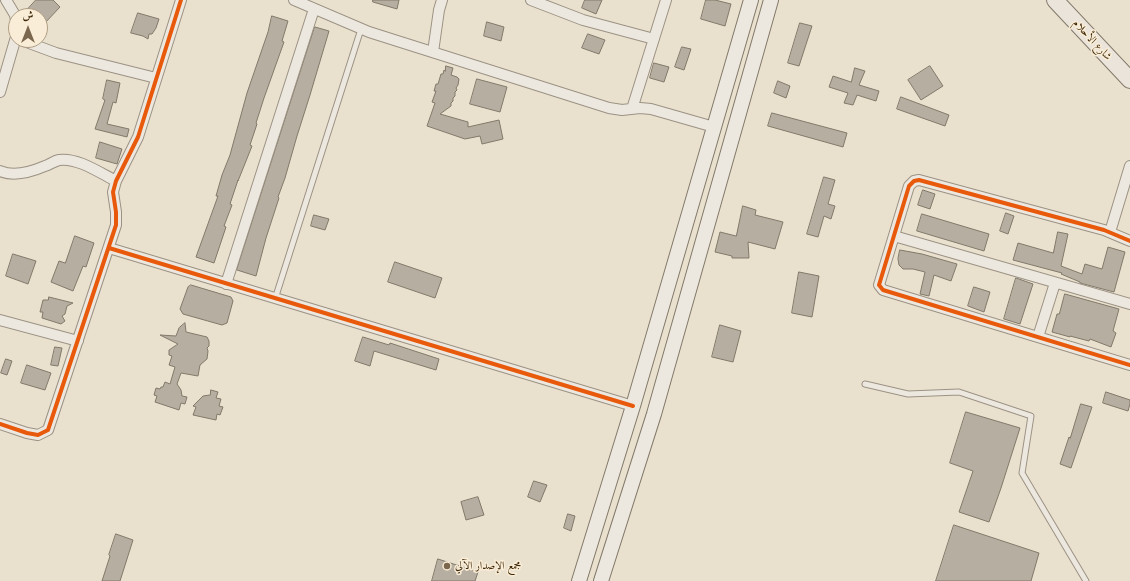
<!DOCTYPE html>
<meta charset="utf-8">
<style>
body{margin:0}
#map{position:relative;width:1130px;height:581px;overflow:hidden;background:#eae0ce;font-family:"Old Standard TT",Amiri,serif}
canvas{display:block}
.north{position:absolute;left:8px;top:8px;width:40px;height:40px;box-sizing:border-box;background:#f9edd7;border:1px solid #ae9d84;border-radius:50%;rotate:0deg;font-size:11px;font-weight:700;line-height:16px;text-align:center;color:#3e2607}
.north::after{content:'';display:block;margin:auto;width:14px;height:18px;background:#7a674d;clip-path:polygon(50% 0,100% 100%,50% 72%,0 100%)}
</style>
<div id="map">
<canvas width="1130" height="581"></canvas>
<div class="north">ش</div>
</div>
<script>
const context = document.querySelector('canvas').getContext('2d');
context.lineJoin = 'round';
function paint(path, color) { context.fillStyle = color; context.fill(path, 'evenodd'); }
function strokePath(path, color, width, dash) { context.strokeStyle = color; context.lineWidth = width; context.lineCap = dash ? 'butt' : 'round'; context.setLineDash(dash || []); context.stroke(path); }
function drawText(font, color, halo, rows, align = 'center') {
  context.font = font + ' "Old Standard TT",Amiri,serif'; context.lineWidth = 3; context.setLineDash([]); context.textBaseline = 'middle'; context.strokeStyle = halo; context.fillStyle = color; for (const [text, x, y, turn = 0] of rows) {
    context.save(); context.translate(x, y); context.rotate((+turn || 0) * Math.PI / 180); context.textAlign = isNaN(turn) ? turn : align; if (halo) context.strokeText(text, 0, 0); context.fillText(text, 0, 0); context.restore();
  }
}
const building = new Path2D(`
 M36 0H53L60 7 44 24 40 21V16H35L28 9Z
 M373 0H399L397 9 373 2Z
 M585 0H602L596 14 582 8Z
 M706 0H715L731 4 725 26 701 19Z
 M138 13 159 19 156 28 152 34H149L148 39 143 36 131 33Z
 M272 16 288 21 282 41 284 42 264 98 256 123 257 124 250 145 252 146 238 181V180L230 204 232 205 224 226 226 227 214 263 196 257 218 196H216L222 175 230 155 247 93 268 32Z
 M487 22 504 27 501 41 484 36Z
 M800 23 812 26 799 66 788 63Z
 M315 27 329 31 310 95 297 136 285 178 278 197 279 198 266 238 256 276 237 270Z
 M588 34 605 40 599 54 582 48Z
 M682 47 691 49 684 70 675 67Z
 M654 63 669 67 664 82 650 78Z
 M446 66 453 68 451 75 457 77 459 79 458 85 456 88 457 90 455 92V96L453 98V101L451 103V106L440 114 468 122V127L499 120 503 139 482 144 480 136 465 139 427 126 435 103 432 102 436 91H434L436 84H438L441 74H443L444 70 445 71Z
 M930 66 943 86 921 100 908 80Z
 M855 68 865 71 859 85 879 91 876 101 857 95 853 105 844 103 848 93 829 87 833 76 851 82Z
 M477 79 507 87 500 112 470 104Z
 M107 80 120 83 116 103 113 102 107 124 129 129 127 137 95 129 105 100 103 99Z
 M778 81 790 86 786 98 774 93Z
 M901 97 949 115 945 126 897 109Z
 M772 113 847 133 843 147 768 126Z
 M100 142 122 149 117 164 96 158Z
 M824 177 835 180 828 204 835 206 831 219 824 216 818 237 807 234Z
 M923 190 935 194 930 209 918 205Z
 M743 206 756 210 755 215 783 222 775 249 748 242 749 258H732V256L715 252 720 232 736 236Z
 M1006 213 1014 216 1008 234 1000 231Z
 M922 214 989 234 984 251 917 231Z
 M314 215 329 219 325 230 311 226Z
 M1058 232 1068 234 1061 266 1082 274 1085 264 1102 269 1108 247 1125 252 1114 292 1080 283V282L1061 274 1062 273 1013 260 1018 243 1053 253Z
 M75 236 94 243 86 267 83 266 73 291 51 282 59 261 65 263Z
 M900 250 922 254 957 264 951 281 934 275 929 296 920 294 925 272 913 269H903L899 265 898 259Z
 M13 254 36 261 28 284 6 276Z
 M395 262 442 278 435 298 388 282Z
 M799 272 819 276 812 317 792 313Z
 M1016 278 1033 284 1020 324 1004 319Z
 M191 285 231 297 233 301 227 323 222 325 183 314 180 309 188 287Z
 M974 287 990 292 984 312 968 306Z
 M1065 294 1119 309 1113 331 1116 333 1111 347 1090 339 1089 341 1070 336V337L1052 332 1057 314H1059Z
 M49 297 73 303 67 306 65 314 62 316 65 321 61 324 42 318 43 312H40L43 300H48Z
 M185 323 186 332 207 337 209 341V346L207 348 208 351 207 359 200 365 198 376 181 373 177 384 181 390 182 396 187 397 185 404 181 403 179 410 155 402 157 396 154 395 156 388 160 389 161 387H163L165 382 170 384 175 367 169 365 172 356 169 355V350L178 344 160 335 176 336 179 328Z
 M720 325 741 331 733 362 712 357Z
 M363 337 389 345 390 343 439 359 436 370 374 351 370 366 355 361Z
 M55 347 62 348 58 366 51 365Z
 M6 359 12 361 7 375 1 373Z
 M27 365 51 373 45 390 21 383Z
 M211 390 218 392 216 398 221 399 219 406 223 407 220 415 217 414 216 420 193 415 196 407 193 406 203 396 210 395Z
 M1106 392 1130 400V404L1128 411 1103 403Z
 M1081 404 1092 407 1071 468 1060 464 1069 437 1070 438Z
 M966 412 1020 428 1001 488 989 522 959 512 973 471 950 463Z
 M534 481 547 485 540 502 528 497Z
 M478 497 484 515 466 520 461 502Z
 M568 514 575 516 571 531 564 528Z
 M954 525 1039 553 1031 581H936Z
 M116 534 133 540 120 581H102L110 556 109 555Z
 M438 559 478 572 475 581H432Z`);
const service = new Path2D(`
 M275 299 361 29
 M865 384 908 394 959 392 1031 416 1022 473 1086 581`);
const minor = new Path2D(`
 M6 0 15 15 16 21
 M294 0 369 32 609 108 622 110 640 108 651 109 714 127
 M531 0 583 20 654 39
 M21 40 56 53 156 78
 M433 52 439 10 442 0
 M0 92 16 37
 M632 109 666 0
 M0 171C14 177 31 172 45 166 49 165 54 161 59 160 77 157 100 173 116 181
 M1110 232 1130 166
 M894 236 1130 304
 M1130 241 1104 230 919 180 914 181 909 186 879 285 883 290 1130 365
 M109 248 633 406
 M226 284 314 9
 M0 320 78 341
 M1038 337 1055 283
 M0 424 27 433 38 435 48 430 116 225V212L113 192 116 181 138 137 181 0`);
const secondary = new Path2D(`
 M579 581 633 406 751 0
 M601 581 654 414 771 0`);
const primary = new Path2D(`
 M1055 0 1130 80`);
const cycleway = new Path2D(`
 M1130 241 1104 230 919 180 914 181 909 186 879 285 883 290 1130 365
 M109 248 633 406
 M0 424 27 433 38 435 48 430 116 225V212L113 192 116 181 138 137 181 0`);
const markers = [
 [447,566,4,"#7a674d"]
];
const streetNames = [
 ["شارع الأحلام",1092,40,47]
];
const poiNames = [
 ["مجمع الإصدار الآلي",455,566]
];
paint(building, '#b6aea0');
strokePath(building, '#82796a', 1);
strokePath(service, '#9b9284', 7);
strokePath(minor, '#9b9284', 12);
strokePath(secondary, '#82796a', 16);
strokePath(primary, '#82796a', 18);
strokePath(service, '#ede8df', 5);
strokePath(minor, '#ede8df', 10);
strokePath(secondary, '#ede8df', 14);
strokePath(primary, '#ebe4da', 16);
strokePath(cycleway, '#e8590c', 4);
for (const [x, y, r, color] of markers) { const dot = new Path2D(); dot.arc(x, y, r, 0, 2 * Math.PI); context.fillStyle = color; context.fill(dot); strokePath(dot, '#f9edd7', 1.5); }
drawText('11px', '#3e2607', '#f9edd7', streetNames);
drawText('11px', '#3e2607', '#f9edd7', poiNames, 'left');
</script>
